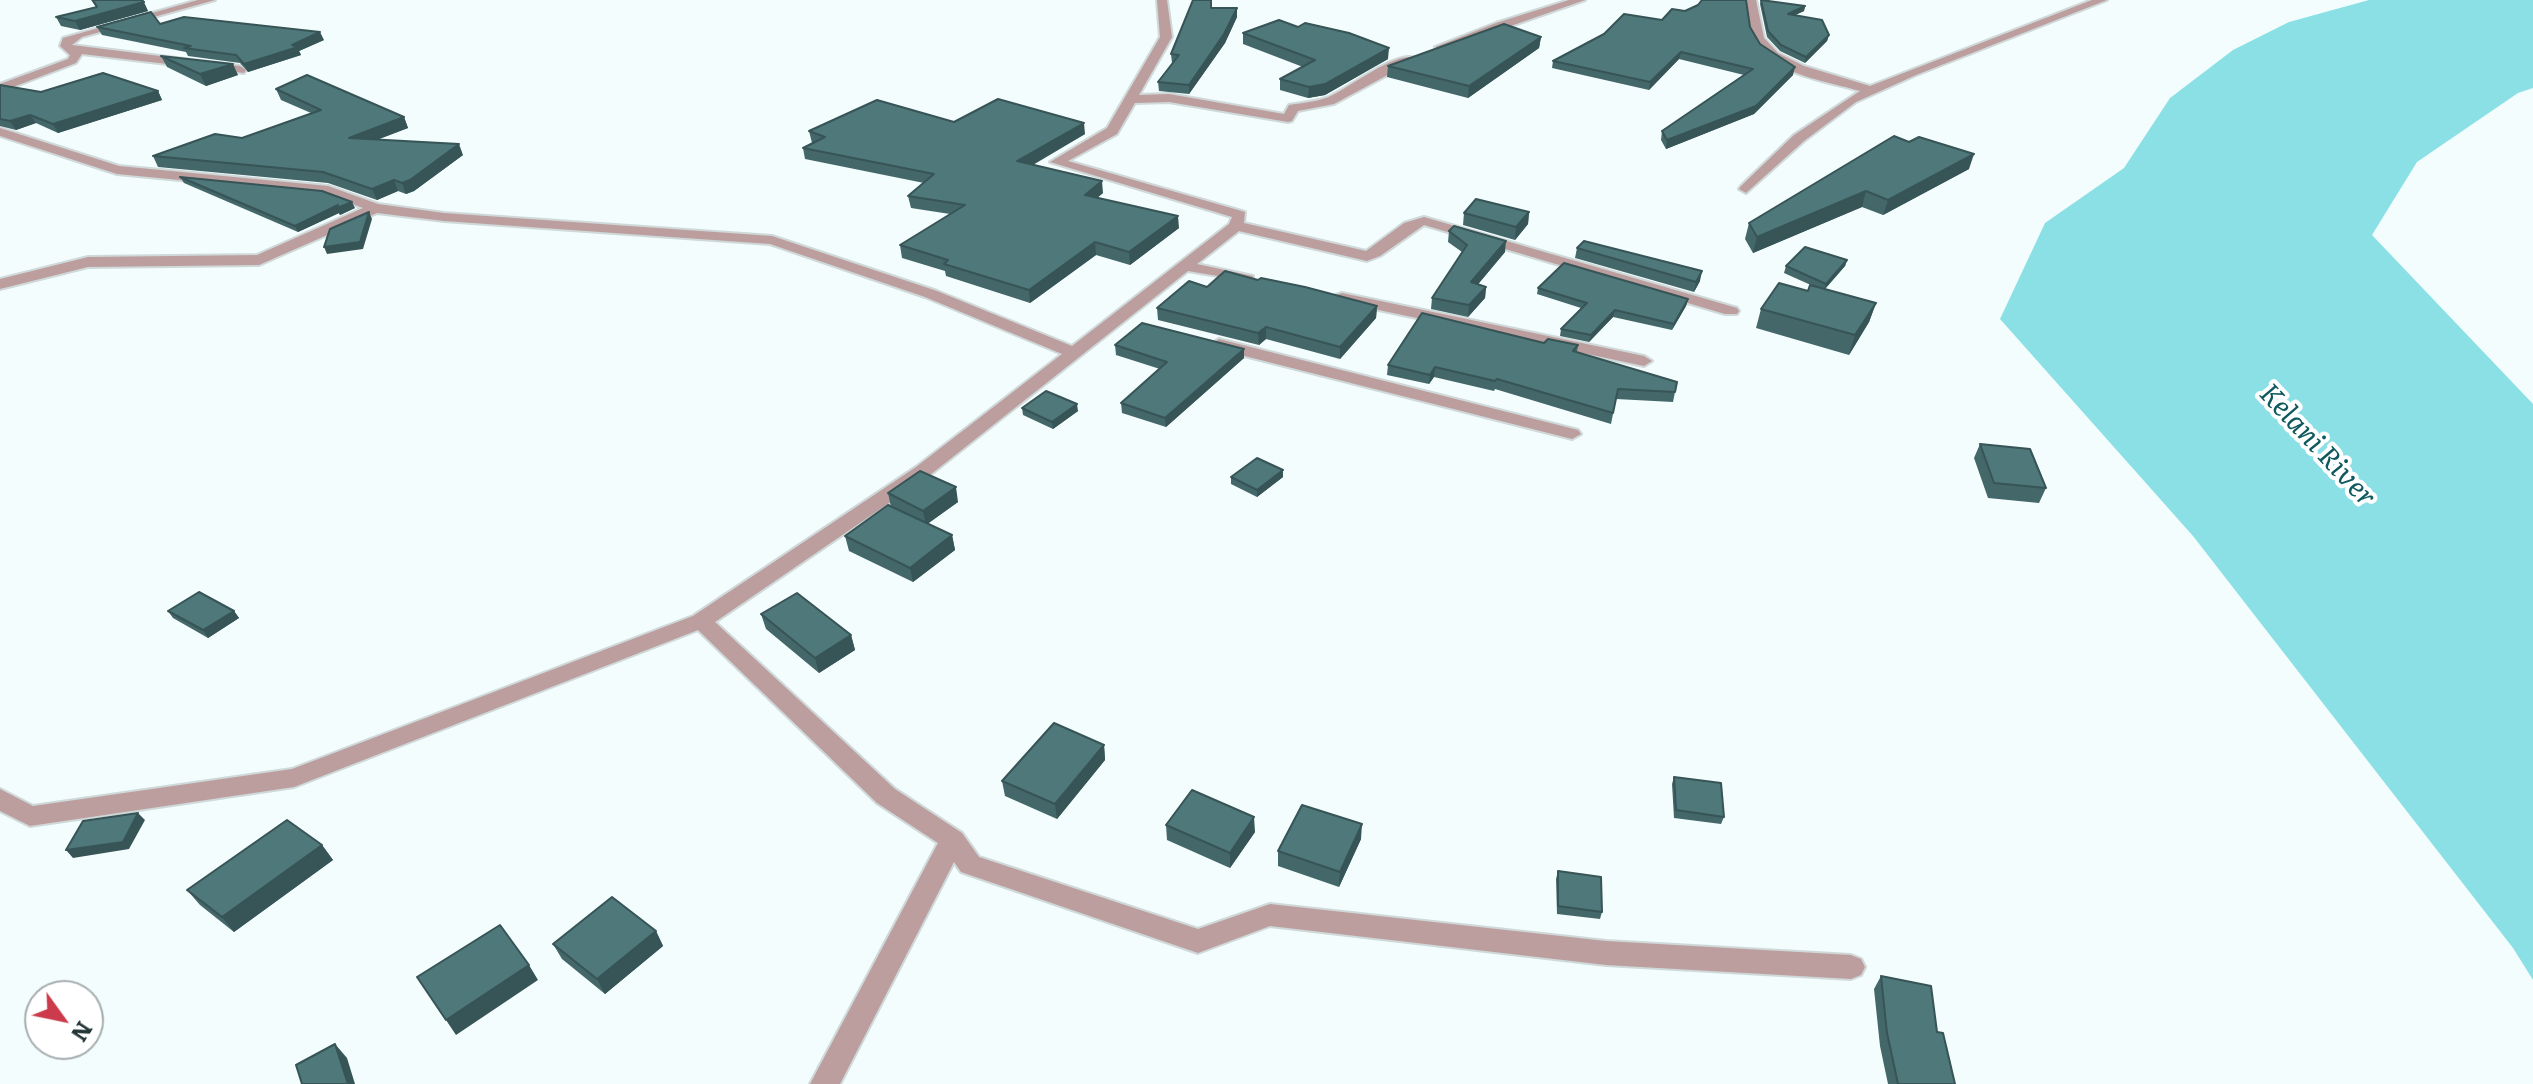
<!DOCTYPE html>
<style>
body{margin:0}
#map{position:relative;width:2533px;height:1084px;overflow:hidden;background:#f4fdfd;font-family:Literata,serif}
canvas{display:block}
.north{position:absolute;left:24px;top:980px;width:80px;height:80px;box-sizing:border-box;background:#fff;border:2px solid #a7aeaf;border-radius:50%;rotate:123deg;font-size:22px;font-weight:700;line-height:32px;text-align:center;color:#243536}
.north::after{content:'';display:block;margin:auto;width:28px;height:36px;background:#cb3b4b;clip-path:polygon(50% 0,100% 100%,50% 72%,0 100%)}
</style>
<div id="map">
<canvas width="2533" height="1084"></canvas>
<div class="north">N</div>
</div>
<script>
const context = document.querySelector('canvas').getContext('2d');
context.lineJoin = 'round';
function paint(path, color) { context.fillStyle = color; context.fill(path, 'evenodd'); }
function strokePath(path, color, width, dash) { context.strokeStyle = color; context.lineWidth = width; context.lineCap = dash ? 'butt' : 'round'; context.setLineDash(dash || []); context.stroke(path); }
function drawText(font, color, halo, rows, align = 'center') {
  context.font = font + ' Literata,serif'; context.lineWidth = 8; context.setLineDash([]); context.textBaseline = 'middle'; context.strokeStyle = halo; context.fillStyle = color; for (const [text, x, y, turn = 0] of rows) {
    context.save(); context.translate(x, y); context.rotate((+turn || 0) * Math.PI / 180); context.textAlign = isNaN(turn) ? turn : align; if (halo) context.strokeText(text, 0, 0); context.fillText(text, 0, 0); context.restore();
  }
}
const water = new Path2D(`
 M2369 0H2533V88L2518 93 2417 162 2372 235 2533 404V980L2513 948 2193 536 2000 319 2045 223 2124 168 2170 98 2233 50 2289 22Z`);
const minor = new Path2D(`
 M198 0H215L82 37 72 45 240 66 246 70 244 73 82 54 76 63 0 92V84L68 59 70 55 60 46 63 38Z
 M1157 0H1167L1172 37 1139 95 1169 94 1284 114 1289 105C1301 103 1315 102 1326 98 1346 91 1399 47 1417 59L1334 104 1298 111 1292 121 1288 122 1169 102 1135 103 1117 134 1068 161 1245 212 1244 223 1366 251 1404 223 1424 217 1737 308 1739 311 1737 314H1725L1424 225 1380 256 1367 261 1239 231 1197 264 1253 276V282L1188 271 930 475 715 622 895 789 962 833 979 857 1198 929 1270 904 1606 941 1851 955 1861 959 1865 967 1861 975 1851 979 1606 965 1270 926 1198 953 961 872 954 862 840 1084H810L938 843 877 803 698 630 294 787 30 826 0 811V789L33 806 292 769 693 616 916 467 1062 354 925 297 770 244 444 221 377 213 259 265 88 267 0 289V279L88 257 257 255 363 208 326 194 117 174 0 136V128L119 166 328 186 378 204 444 213 772 236 937 291 1072 346 1229 224 1232 217 1050 162 1107 128 1160 37Z
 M1569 0H1585L1445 49 1435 47 1496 23Z
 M1746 0H1756L1764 38 1778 53 1804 66 1870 86 2092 0H2107L1916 75 1856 102 1804 141 1746 193 1739 189 1741 186 1794 135 1860 91C1827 81 1768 74 1753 38 1748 26 1748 13 1746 0Z
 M1342 293 1644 356 1652 361 1644 366 1336 301V295Z
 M1219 339 1578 430 1581 434 1572 439 1213 348 1211 344Z`);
const wall = new Path2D(`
 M91 0H142L148 11 80 30 61 26 56 17 96 7Z
 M1761 0 1805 6 1804 11 1795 15 1829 35 1827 41 1805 63 1780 51 1767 37 1760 4Z
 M1211 8 1237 17 1225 43 1189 94 1159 91 1158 82 1172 63 1171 54Z
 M1662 20 1750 27 1760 44 1793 75 1754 114 1666 149 1661 140 1662 131 1744 75 1679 59 1649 90 1552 68 1553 61Z
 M160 24 324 40 299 51 301 55 248 72 240 63 188 56 186 52 102 35 97 27Z
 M1243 33 1388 59 1325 95 1308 98 1280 90V79L1303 67 1243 44Z
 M1541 37 1539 48 1468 98 1387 77 1388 66Z
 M161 56 238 75 206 86 167 67Z
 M0 85 41 92 158 91 162 100 58 133 36 123 16 130 0 126Z
 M276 89 404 117 408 128 377 140 463 155 414 191 406 194 398 191 377 200 328 183 158 167 153 156 242 138 311 113 281 100Z
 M954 122 1085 134 1033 165 1103 193 1097 198 1179 228 1130 265 1096 255 1030 303 946 276 945 271 902 258 900 245 950 214 911 208 908 196 924 183 805 159 803 148 812 143 809 131Z
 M1894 136 1969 169 1883 215 1862 207 1753 253 1745 239 1749 223Z
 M180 177 355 208 340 215 339 213 298 232 184 183Z
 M1529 212 1528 224 1515 240 1463 225 1464 213Z
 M1449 231 1505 252 1478 284 1486 287 1485 298 1468 317 1431 309 1432 298 1462 252 1448 242Z
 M1577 248 1700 281 1694 292 1575 258Z
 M1847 260 1845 266 1825 289 1876 303 1869 322 1849 355 1756 328 1761 309 1808 291 1813 286 1784 273 1786 266Z
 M1258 280 1377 306 1376 318 1340 359 1266 339 1259 345 1158 320 1157 308 1207 287Z
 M1538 288 1688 299 1686 306 1672 330 1613 317 1589 342 1560 336 1561 329 1581 308 1537 294Z
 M1544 343 1578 345 1577 352 1677 382 1673 402 1616 399 1611 424 1495 389 1494 391 1434 377 1429 384 1387 375 1388 365Z
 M1115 345 1244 358 1166 427 1122 413 1121 403 1160 369 1116 355Z
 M1022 408 1078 411 1053 429 1023 415Z
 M1980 444 2046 488 2039 503 1988 498 1974 458Z
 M1283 470V477L1257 497 1231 484V477Z
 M888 493 958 502 927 524 952 535 955 550 913 582 849 551 845 536 891 507Z
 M168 611H234L239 618 208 638 173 618Z
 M761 614 851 635 855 650 819 673 766 629Z
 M1104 745 1105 760 1057 819 1005 796 1002 781Z
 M1674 777 1724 817 1721 824 1674 818 1672 784Z
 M1166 825 1255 832 1230 868 1167 840Z
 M1361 839 1339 887 1278 866V851Z
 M322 845 333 860 234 932 200 905 187 890Z
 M1558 871 1602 912 1600 919 1557 914 1556 879Z
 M656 931 663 946 605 994 562 959 553 944Z
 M1881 976 1937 1032 1955 1084H1888L1880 1046 1874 989Z`);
const shadedWall = new Path2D(`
 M144 2 148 11 80 30 75 21Z
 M1805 6 1804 11 1787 19 1788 14Z
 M1237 8V17L1225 43 1189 94V85Z
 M320 32 324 40 299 51 301 55 248 72 244 64Z
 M1829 35 1827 41 1805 63 1806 57Z
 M1541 37 1539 48 1468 98 1469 86Z
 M1389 48 1388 59 1325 95 1308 98 1309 87Z
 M1681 52 1679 59 1649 90 1650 82Z
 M233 64 238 75 206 86 200 74Z
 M1795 67 1793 75 1754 114 1666 149 1667 140Z
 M158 91 162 100 58 133 53 124Z
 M30 115 36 123 16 130 10 121Z
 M404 117 408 128 354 148 349 138Z
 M1084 123 1085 134 1018 173 1017 161Z
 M459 144 463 155 414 191 406 194 402 183Z
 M1974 154 1969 169 1883 215 1888 200Z
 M394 180 398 191 377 200 372 189Z
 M1102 181 1103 193 1086 207 1085 195Z
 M1866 191 1862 207 1753 253 1757 237Z
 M352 202 355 208 340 215 339 213 298 232 295 226 338 205Z
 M369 212 372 219 363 249 327 254 324 247Z
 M1529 212 1528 224 1515 240 1516 227Z
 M1178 216 1179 228 1130 265 1129 252Z
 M1506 241 1505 252 1470 294 1471 282Z
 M1095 242 1096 255 1030 303 1029 290Z
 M1847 260 1845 266 1824 290 1826 284Z
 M1702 271 1700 281 1694 292 1696 282Z
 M1486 287 1485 298 1468 317 1469 305Z
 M1688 299 1686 306 1672 330 1674 324Z
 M1876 303 1869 322 1849 355 1855 335Z
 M1377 306 1376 318 1340 359V347Z
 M1615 310 1613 317 1589 342 1591 335Z
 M1266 327V339L1259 345 1258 333Z
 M1244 349V358L1166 427 1165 418Z
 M1435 367 1434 377 1429 384 1430 375Z
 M1077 404 1078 411 1053 429 1052 422Z
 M1283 470V477L1257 497V490Z
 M956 487 958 502 926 525 923 511Z
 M952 535 955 550 913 582 910 568Z
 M234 611 239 618 208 638 203 630Z
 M851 635 855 650 819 673 815 658Z
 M1104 745 1105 760 1057 819 1055 804Z
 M138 813 145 820 129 849 73 858 66 850Z
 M1254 817 1255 832 1230 868V853Z
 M1362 824 1361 839 1339 887 1340 872Z
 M322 845 333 860 234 932 222 917Z
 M656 931 663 946 605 994 597 979Z
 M529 965 538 980 456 1035 446 1020Z
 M335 1044 347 1058 355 1084H348Z`);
const building = new Path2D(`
 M93 0H142L144 2 75 21 56 17 97 7Z
 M1193 0H1211V8H1237L1224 34 1189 85 1158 82 1179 55 1171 54Z
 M1702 0H1746L1750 27 1760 44 1795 67 1756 106 1667 140 1662 131 1753 69 1681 52 1650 82 1553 61 1604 34 1624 14 1662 20 1672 9 1685 11 1698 5Z
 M1761 0 1805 6 1788 14 1822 20 1829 35 1806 57 1781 45 1768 31Z
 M151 12 160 24 184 17 320 32 292 45 298 47 244 64 236 55 184 48 191 46 97 27Z
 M1279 20 1298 27 1305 23 1349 33 1389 48 1325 84 1309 87 1280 79 1315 60 1243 33Z
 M1504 24 1541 37 1469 86 1388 66Z
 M161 56 233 64 200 74Z
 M103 73 158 91 53 124 30 115 10 121 0 119V85L41 92Z
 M307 75 404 117 349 138 459 144 410 180 402 183 394 180 372 189 323 172 153 156 215 134 242 138 321 110 276 89Z
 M998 99 1084 123 1017 161 1102 181 1085 195 1178 216 1129 252 1095 242 1029 290 944 264 948 260 900 245 965 205 908 196 934 174 803 148 825 137 809 131 877 100 954 122Z
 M1894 136 1909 142 1919 137 1974 154 1888 200 1866 191 1757 237 1749 223Z
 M180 177 322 191 352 202 337 208 338 205 295 226Z
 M1476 199 1529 212 1516 227 1464 213Z
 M369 212 360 242 324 247 330 229Z
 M1454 226 1506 241 1471 282 1486 287 1469 305 1432 298 1467 245 1449 231Z
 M1584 241 1702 271 1696 282 1577 248Z
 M1805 247 1847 260 1826 284 1786 266Z
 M1564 263 1688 299 1674 324 1615 310 1591 335 1561 329 1587 303 1538 288Z
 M1225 271 1258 280 1261 278 1305 287 1377 306 1340 347 1266 327 1258 333 1157 308 1189 281 1207 287Z
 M1779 283 1808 291 1810 285 1876 303 1855 335 1761 309Z
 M1422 313 1544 343 1548 339 1578 345 1573 351 1677 382 1675 392 1618 389 1613 413 1497 379 1495 381 1435 367 1430 375 1388 365Z
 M1142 323 1244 349 1165 418 1121 403 1167 362 1115 345Z
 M1046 391 1077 404 1052 422 1022 408Z
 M1980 444 2030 449 2046 488 1994 483Z
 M1257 458 1283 470 1257 490 1231 477Z
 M920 471 956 487 923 511 888 493Z
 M888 505 952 535 910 568 845 536Z
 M199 592 234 611 203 630 168 611Z
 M797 593 851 635 815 658 761 614Z
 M1054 723 1104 745 1055 804 1002 781Z
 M1674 777 1721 783 1724 817 1676 810Z
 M1192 790 1254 817 1230 853 1166 825Z
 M1302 805 1362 824 1340 872 1278 851Z
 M138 813 123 842 66 850 83 821Z
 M287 820 322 845 222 917 187 890Z
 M1558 871 1601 877 1602 912 1558 906Z
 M612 897 656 931 597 979 553 944Z
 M500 925 529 965 446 1020 417 977Z
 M1881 976 1931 986 1937 1032 1943 1033 1955 1084H1898L1887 1033Z
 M335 1044 348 1084H302L296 1065Z`);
const waterNames = [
 ["Kelani River",2317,446,47]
];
paint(water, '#8be0e6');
strokePath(minor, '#cfd9d9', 4);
paint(minor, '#bd9e9e');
paint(wall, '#44676a');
paint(shadedWall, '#375456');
paint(building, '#4f787b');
strokePath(building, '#375456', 2);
drawText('italic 28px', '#0f595e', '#fff', waterNames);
</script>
